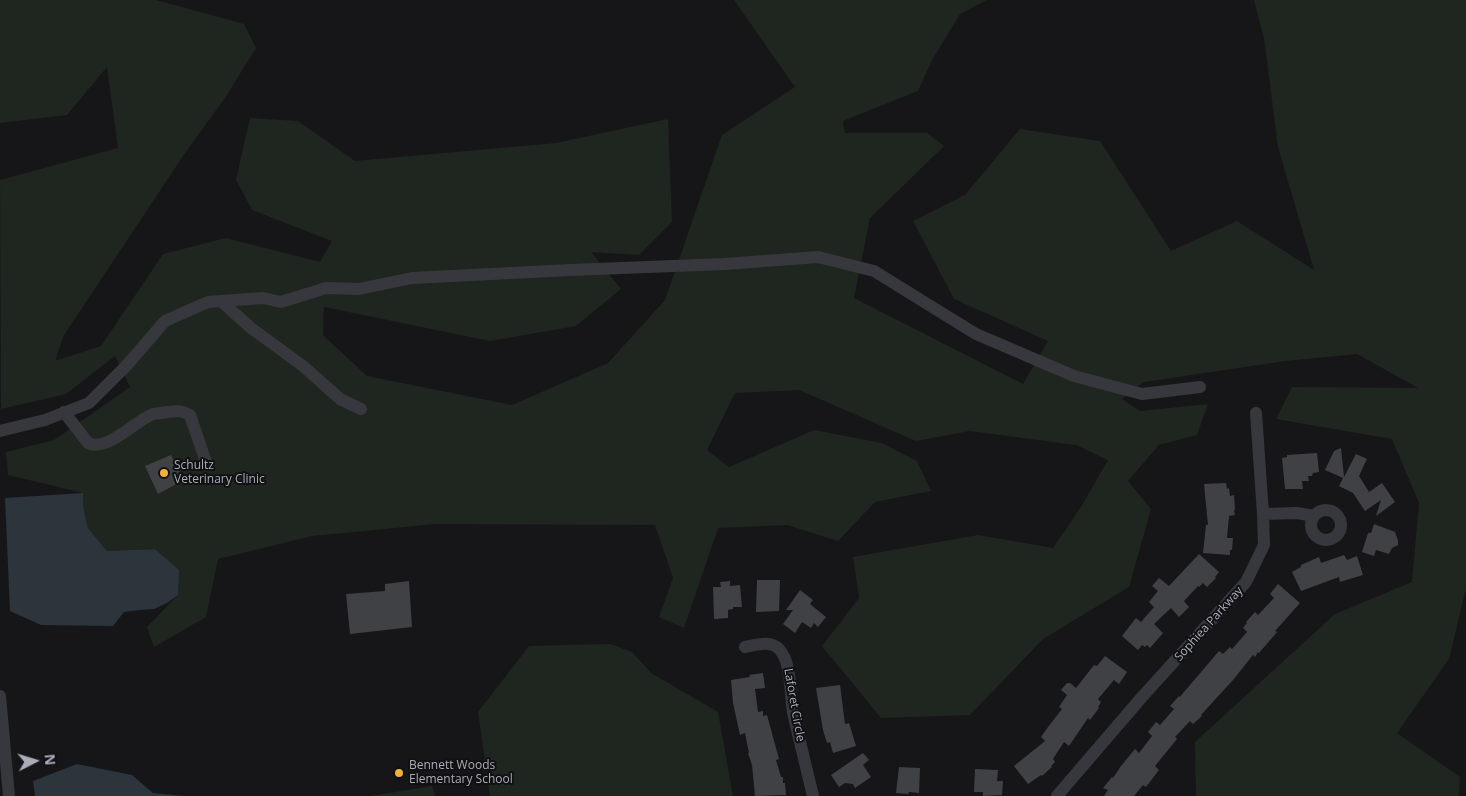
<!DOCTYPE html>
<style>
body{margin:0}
#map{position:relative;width:1466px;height:796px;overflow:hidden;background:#161618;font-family:"Open Sans",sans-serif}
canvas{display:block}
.north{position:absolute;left:10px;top:736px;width:50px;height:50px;-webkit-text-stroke:4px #111113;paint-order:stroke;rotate:85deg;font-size:14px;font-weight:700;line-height:20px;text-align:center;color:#a8adb8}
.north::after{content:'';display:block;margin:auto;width:18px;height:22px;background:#a8adb8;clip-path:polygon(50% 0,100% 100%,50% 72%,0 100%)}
</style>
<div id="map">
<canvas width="1466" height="796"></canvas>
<div class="north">N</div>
</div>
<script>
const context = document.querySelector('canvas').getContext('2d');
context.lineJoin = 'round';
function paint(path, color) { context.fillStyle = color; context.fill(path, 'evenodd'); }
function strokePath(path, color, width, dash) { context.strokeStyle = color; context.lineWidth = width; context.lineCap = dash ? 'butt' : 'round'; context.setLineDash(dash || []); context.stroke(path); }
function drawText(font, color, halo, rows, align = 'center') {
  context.font = font + ' "Open Sans",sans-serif'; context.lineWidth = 4; context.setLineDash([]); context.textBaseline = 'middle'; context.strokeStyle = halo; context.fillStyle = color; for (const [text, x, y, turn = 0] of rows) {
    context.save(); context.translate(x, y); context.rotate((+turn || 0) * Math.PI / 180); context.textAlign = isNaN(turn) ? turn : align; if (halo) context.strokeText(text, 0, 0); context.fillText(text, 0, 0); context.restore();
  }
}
const green = new Path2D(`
 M0 0H156L244 24 256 48 225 98 185 153 64 335 55 361 101 346 163 254 226 238 320 262 332 241 252 210 236 180 250 118 298 121 355 161 556 143 668 119 672 222 639 255 591 252 621 289 576 326 490 341 324 307 323 335 367 376 512 405 608 363 665 300 722 135 795 87 734 0H987L960 14 931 62 918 91 843 121 845 133H927L944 146 870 218 854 298 1023 384 1048 341 954 299 913 221 965 195 1020 129 1100 141 1171 251 1237 221 1314 270 1278 147 1264 38 1254 0H1466V588L1449 659 1397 733 1460 777 1459 796H1196L1195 742 1335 614 1412 582 1419 503 1392 439 1276 419 1292 387 1418 388 1357 354 1286 361 1144 382 1122 399 1140 411 1208 404 1197 435 1159 445 1128 481 1151 509 1129 587 1043 639 970 715 881 718 822 646 859 598 853 557 978 535 1053 548 1081 507 1108 460 1076 445 970 431 916 441 799 390 735 393 707 450 729 467 814 430 882 443 917 461 931 491 875 502 838 541 787 525 718 528 684 628 659 617 673 578 655 525 436 524 312 536 218 559 206 617 154 647 147 627 178 595V570L155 549 107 551 88 528 83 506V493L8 475 6 452 54 440 130 387 115 356 66 394 1 409 0 180 118 148 107 67 67 115 0 123Z
 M610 644 632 652 651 673 718 712 733 796H490L478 712 529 646Z
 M432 786 435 796H371Z`);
const water = new Path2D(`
 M83 493V506L88 528 107 551 155 549 179 570 178 595 167 603 154 609 139 610 124 612 113 626 41 625 10 611 5 498Z
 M77 764 132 775 153 793 185 796H35L33 781Z`);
const building = new Path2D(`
 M1341 448 1344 477 1356 454 1367 459 1359 476 1369 492 1382 483 1395 502 1376 516 1381 500 1365 511 1353 493 1339 486 1343 478 1325 470 1334 451Z
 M1317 453 1319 472 1313 473 1312 476H1308L1309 481H1302L1303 489H1285L1282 458 1287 457V455Z
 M171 455 184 480 158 494 145 466Z
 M1226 483 1227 489 1229 488 1230 496 1234 495 1235 510H1234L1235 515 1229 516 1227 538H1233L1232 550H1230V555L1203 553 1206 525H1208L1204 484Z
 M1374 524 1395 532 1398 541V545L1392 548 1389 554 1376 550 1374 556 1362 552 1368 533H1371Z
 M1199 554 1219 572 1215 577 1216 578 1207 587 1203 583 1199 587 1198 586 1184 601 1189 607 1179 617 1171 608 1154 624 1163 633 1150 648 1147 645 1145 647 1142 645 1138 650 1122 636 1136 618 1141 622 1154 607 1149 602 1158 591 1152 586 1159 578 1169 586Z
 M1344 555 1347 560 1357 556 1363 575 1340 582 1339 577 1301 591 1292 572 1301 567V565L1319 557 1321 563Z
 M757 580H780L779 611 756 612Z
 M409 581 412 627 350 634 346 594 385 591V584Z
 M730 581V586L740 585 742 607H733V609L728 610V618L714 619 713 587H721L720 582Z
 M1278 584 1300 603 1275 631 1277 632 1259 653 1258 652 1255 657 1253 655 1233 680 1201 715 1202 716 1193 724 1190 721 1175 737 1177 739 1155 766 1159 770 1146 787 1143 785 1134 796H1104L1108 790 1103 788 1112 777 1113 778 1121 766 1135 749 1139 753 1152 736 1148 732 1156 722 1160 725 1174 709 1170 706 1179 696 1180 697 1184 692 1219 651 1223 654 1230 647 1232 649 1247 632 1243 628 1247 623 1246 622 1255 612 1258 615 1274 598 1270 594Z
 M800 590 813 600 810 604 826 617 818 627 814 623 811 628 802 622 795 633 783 624 793 610H786Z
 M1105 656 1127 672 1119 684 1114 680 1098 699 1101 702 1098 707 1099 708 1090 720 1088 718 1069 746 1064 742 1053 759 1055 762 1051 766 1052 767 1042 776 1041 775 1028 784 1014 766 1045 741 1041 737 1048 727 1062 709 1059 707 1067 695 1061 690 1067 683H1070L1076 688 1094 665 1097 666Z
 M763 673 765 688 755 689 758 712 763 711V716L767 715 779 759 776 760 781 777H783V783H785L786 795 755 796 752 765 748 753H749L745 733 740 735 733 703 731 680 750 677 749 675Z
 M840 685 845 724 849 723 856 746 833 753 830 742 827 743 823 730 816 688Z
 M863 753 869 760 863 765 871 777 855 788 853 784 845 783 839 787 831 775Z
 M899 767 920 768 919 793 909 792 908 794 896 793Z
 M975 769 998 770 997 781H1003L1002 795 983 796V792H974Z`);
const minor = new Path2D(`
 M221 301 251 328 303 366 340 399 361 409
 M64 412 88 443C107 452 134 422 151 415 156 413 162 413 167 412 176 411 182 410 190 415L207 465
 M0 431 45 420 89 403 127 365 165 321 208 302 263 298 281 302 326 288 359 289 412 278 570 270 725 264 818 257 874 271 976 334 1074 376 1142 394 1200 387
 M1311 525a15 15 0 1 1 30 0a15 15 0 1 1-30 0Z
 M1263 514 1297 513 1314 516
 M745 647C757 645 769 640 779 649 793 664 789 697 794 717 800 743 807 770 813 796
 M0 696 9 796
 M1057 796 1142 697 1246 582 1264 545 1263 514 1256 413`);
const markers = [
 [164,473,5,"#f2b134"],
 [399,773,5,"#f2b134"]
];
const poiNames = [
 ["Schultz",174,466],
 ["Veterinary Clinic",174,480],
 ["Bennett Woods",409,766],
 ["Elementary School",409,780]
];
const streetNames = [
 ["Sophiea Parkway",1209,624,-48],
 ["Laforet Circle",794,705,80]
];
paint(green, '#1e261f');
paint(water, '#2c353c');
paint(building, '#404145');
strokePath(minor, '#37383d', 12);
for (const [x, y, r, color] of markers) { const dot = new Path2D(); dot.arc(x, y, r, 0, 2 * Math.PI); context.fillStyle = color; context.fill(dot); strokePath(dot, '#111113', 2); }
drawText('12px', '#a8adb8', '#111113', poiNames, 'left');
drawText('12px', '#a8adb8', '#111113', streetNames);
</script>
